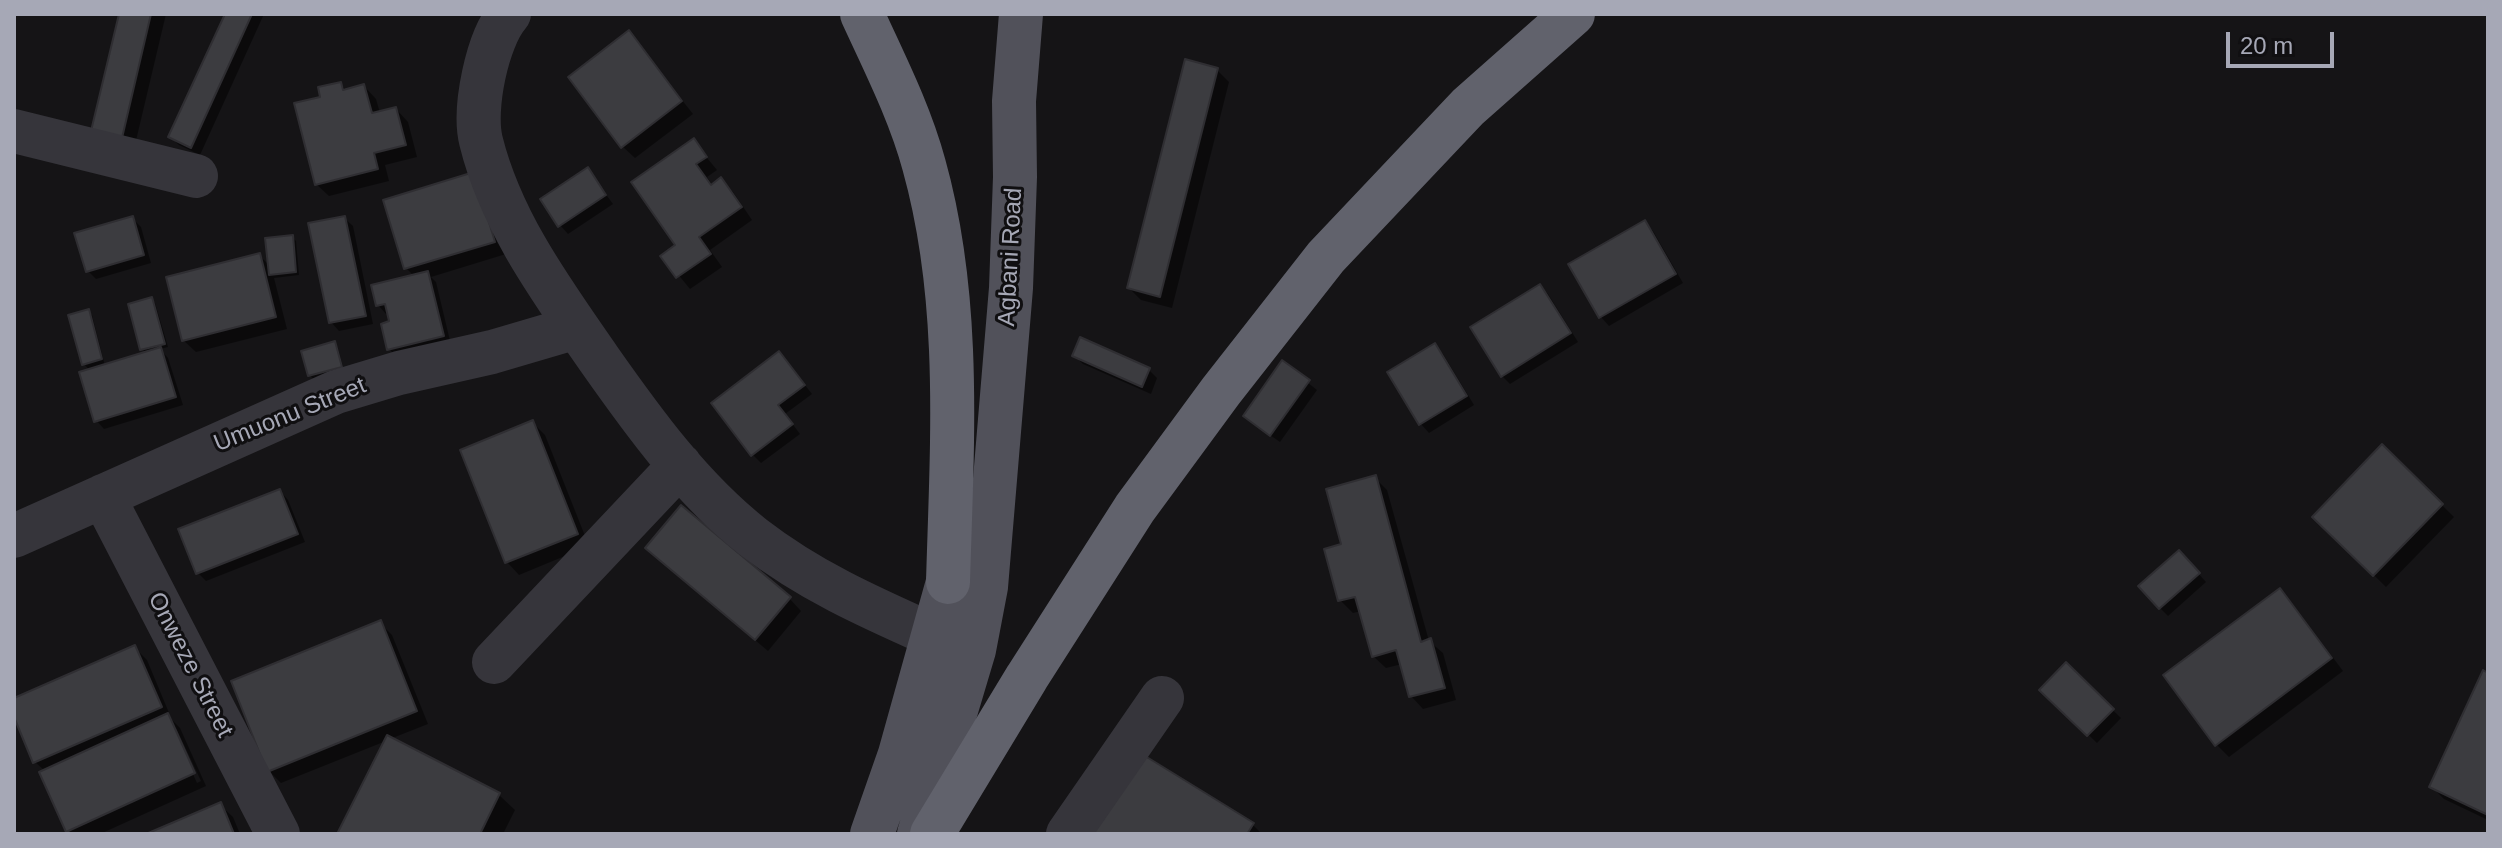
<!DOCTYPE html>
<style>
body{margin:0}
#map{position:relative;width:2502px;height:848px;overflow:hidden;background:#151416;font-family:Helvetica,sans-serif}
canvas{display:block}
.frame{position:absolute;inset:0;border:16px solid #a6a8b6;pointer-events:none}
.scale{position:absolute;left:2226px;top:32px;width:108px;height:36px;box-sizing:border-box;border:4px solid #a6a8b6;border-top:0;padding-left:10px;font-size:24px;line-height:28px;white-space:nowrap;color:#a6a8b6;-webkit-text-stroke:6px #100f11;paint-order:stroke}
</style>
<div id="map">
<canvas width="2502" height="848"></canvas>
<div class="frame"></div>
<div class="scale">20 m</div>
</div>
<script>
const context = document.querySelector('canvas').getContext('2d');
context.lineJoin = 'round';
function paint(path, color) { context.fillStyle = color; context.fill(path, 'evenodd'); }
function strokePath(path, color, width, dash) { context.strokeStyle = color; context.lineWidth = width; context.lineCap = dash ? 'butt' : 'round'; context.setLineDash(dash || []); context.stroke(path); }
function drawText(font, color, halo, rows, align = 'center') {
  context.font = font + ' Helvetica,sans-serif'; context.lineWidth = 6; context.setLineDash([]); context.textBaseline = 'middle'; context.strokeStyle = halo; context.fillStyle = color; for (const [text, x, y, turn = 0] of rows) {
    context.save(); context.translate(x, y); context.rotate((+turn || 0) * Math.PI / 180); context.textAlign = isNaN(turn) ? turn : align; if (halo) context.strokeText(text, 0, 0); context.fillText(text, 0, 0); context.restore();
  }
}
const shadow = new Path2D(`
 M121 14H166L134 149 106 142Z
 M227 14H264L200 155 179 145 170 137Z
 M629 33 693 114 635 158 622 146Z
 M1217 70 1229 82 1172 308 1141 300 1129 288Z
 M341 84 347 91 364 86 376 99 380 113 396 109 408 122 417 157 385 165 389 181 329 196 316 184 322 98Z
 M693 141 717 170 707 177 713 186 721 180 733 192 752 220 710 250 722 267 690 289 663 256 678 246Z
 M588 170 613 204 568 234 560 225Z
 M486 187 506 254 431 277 436 282 451 345 398 358 389 349 391 323 389 313 386 314 378 305 414 276 406 268Z
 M132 218 141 227 151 263 96 279 88 271Z
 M344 218 353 226 373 324 339 331 331 322Z
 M1645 222 1653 231 1683 283 1609 326 1601 317 1571 264Z
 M292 237 296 241 299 275 274 278 287 329 196 352 183 340 259 255 270 266Z
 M1540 286 1548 294 1578 342 1510 384 1502 376Z
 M151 299 155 303 168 347 160 349 168 358 183 405 104 429 96 420 90 371 84 364 88 312 92 315 105 366 147 354 142 349Z
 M334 344 338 348 344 370 313 379 310 375Z
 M1434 345 1443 354 1474 405 1429 433 1421 424 1389 372Z
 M1074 355 1149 370 1157 378 1151 394 1083 364Z
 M787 362 812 394 785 414 800 434 761 463 753 455Z
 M1283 363 1317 390 1280 442 1254 424Z
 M532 422 545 435 589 546 519 575 507 562Z
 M2383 447 2454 517 2386 587 2315 517Z
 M1375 478 1387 490 1429 641 1443 653 1456 700 1423 709 1411 696 1402 664 1386 668 1373 656 1361 611 1353 613 1340 600 1344 545Z
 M280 491 288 500 305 542 206 581 198 573Z
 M660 560 789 598 801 611 768 651Z
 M2187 561 2206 582 2168 616 2160 608Z
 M2280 590 2292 603 2343 671 2229 757 2217 745Z
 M380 623 392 635 428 724 390 739 499 795 515 810 503 834H339L386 741 281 783 269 771Z
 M135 648 147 660 172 720 180 728 206 786 100 834H71L45 771 35 762 14 712V700ZM172 728H176L201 781 197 783Z
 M2066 665 2121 718 2097 743 2042 690Z
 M2488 675V820L2444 799 2432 787Z
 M220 805 233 817 240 834H151Z
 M1253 825 1262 834H1090Z`);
const building = new Path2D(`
 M119 14H151L122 138 91 131Z
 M225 14H252L191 148 168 137Z
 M629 30 682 101 621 148 568 77Z
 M1185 59 1218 68 1160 297 1127 288Z
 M341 82 343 90 364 84 372 113 396 107 406 145 374 153 378 169 315 185 294 103 320 97 318 87Z
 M694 138 707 157 696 164 711 185 721 177 742 207 699 237 711 254 676 278 660 256 675 245 631 182Z
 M588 167 606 195 558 227 540 199Z
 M474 172 495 242 404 269 383 200Z
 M133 216 144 255 86 272 74 233Z
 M345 216 366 316 329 323 308 223Z
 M1645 220 1676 274 1599 318 1568 264Z
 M293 235 296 272 269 275 265 238Z
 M260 253 276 317 182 341 166 277Z
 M428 271 444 336 387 350 381 324 389 321 385 304 376 306 371 285Z
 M1540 284 1571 333 1501 377 1470 327Z
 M152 297 165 344 140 350 128 304Z
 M89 309 102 359 82 365 68 315Z
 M1080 337 1150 368 1142 387 1072 356Z
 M335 341 342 367 308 376 301 351Z
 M1435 343 1467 396 1419 425 1387 372Z
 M161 347 176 397 94 422 79 372Z
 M779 351 805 385 778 405 793 424 751 456 711 403Z
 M1282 360 1310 380 1270 436 1243 416Z
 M533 420 578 534 505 563 460 450Z
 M2382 444 2443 504 2373 576 2312 517Z
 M1376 475 1421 642 1431 638 1445 688 1409 697 1396 650 1372 657 1355 597 1338 601 1324 549 1341 544 1326 489Z
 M280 489 298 534 196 574 178 529Z
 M681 505 791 597 755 640 645 548Z
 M2179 550 2200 573 2159 609 2138 586Z
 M2280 588 2332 658 2215 746 2163 675Z
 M381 620 417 711 267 772 231 681Z
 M135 645 162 707 33 763 14 717V698Z
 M2066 662 2114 709 2087 736 2039 690Z
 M2483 670 2488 673V815L2429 787Z
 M168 713 195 773 66 832 39 772Z
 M387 735 500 793 480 834H337Z
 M1137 751 1254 823 1247 834H1087Z
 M221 802 234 834H146Z`);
const minor = new Path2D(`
 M509 14C487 39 473 109 481 141 501 222 552 291 599 359 644 423 691 488 753 537 810 581 869 607 934 636
 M14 131 196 176
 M103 496 278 834
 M14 536 336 392 399 373 492 352 577 327
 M494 662 680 465
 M1068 834 1162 698`);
const major = new Path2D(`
 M872 834 900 754 948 582 967 547
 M919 834 974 650 986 587 1011 288 1015 177 1014 101 1021 14`);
const highway = new Path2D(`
 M862 14C885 64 910 113 924 165 962 301 952 443 948 582
 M932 834 1027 677 1135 508 1221 391 1326 257 1468 107 1573 14`);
const streetNames = [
 ["Agbani Road",1011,257,-87],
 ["Umuonu Street",290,415,-22],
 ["Onweze Street",190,665,63]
];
paint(shadow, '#0007');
paint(building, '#3c3c40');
strokePath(building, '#2f2e32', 2);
strokePath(minor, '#36353b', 44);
strokePath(major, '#51515a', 44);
strokePath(highway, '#61626c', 44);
drawText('24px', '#a6a8b6', '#100f11', streetNames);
</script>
